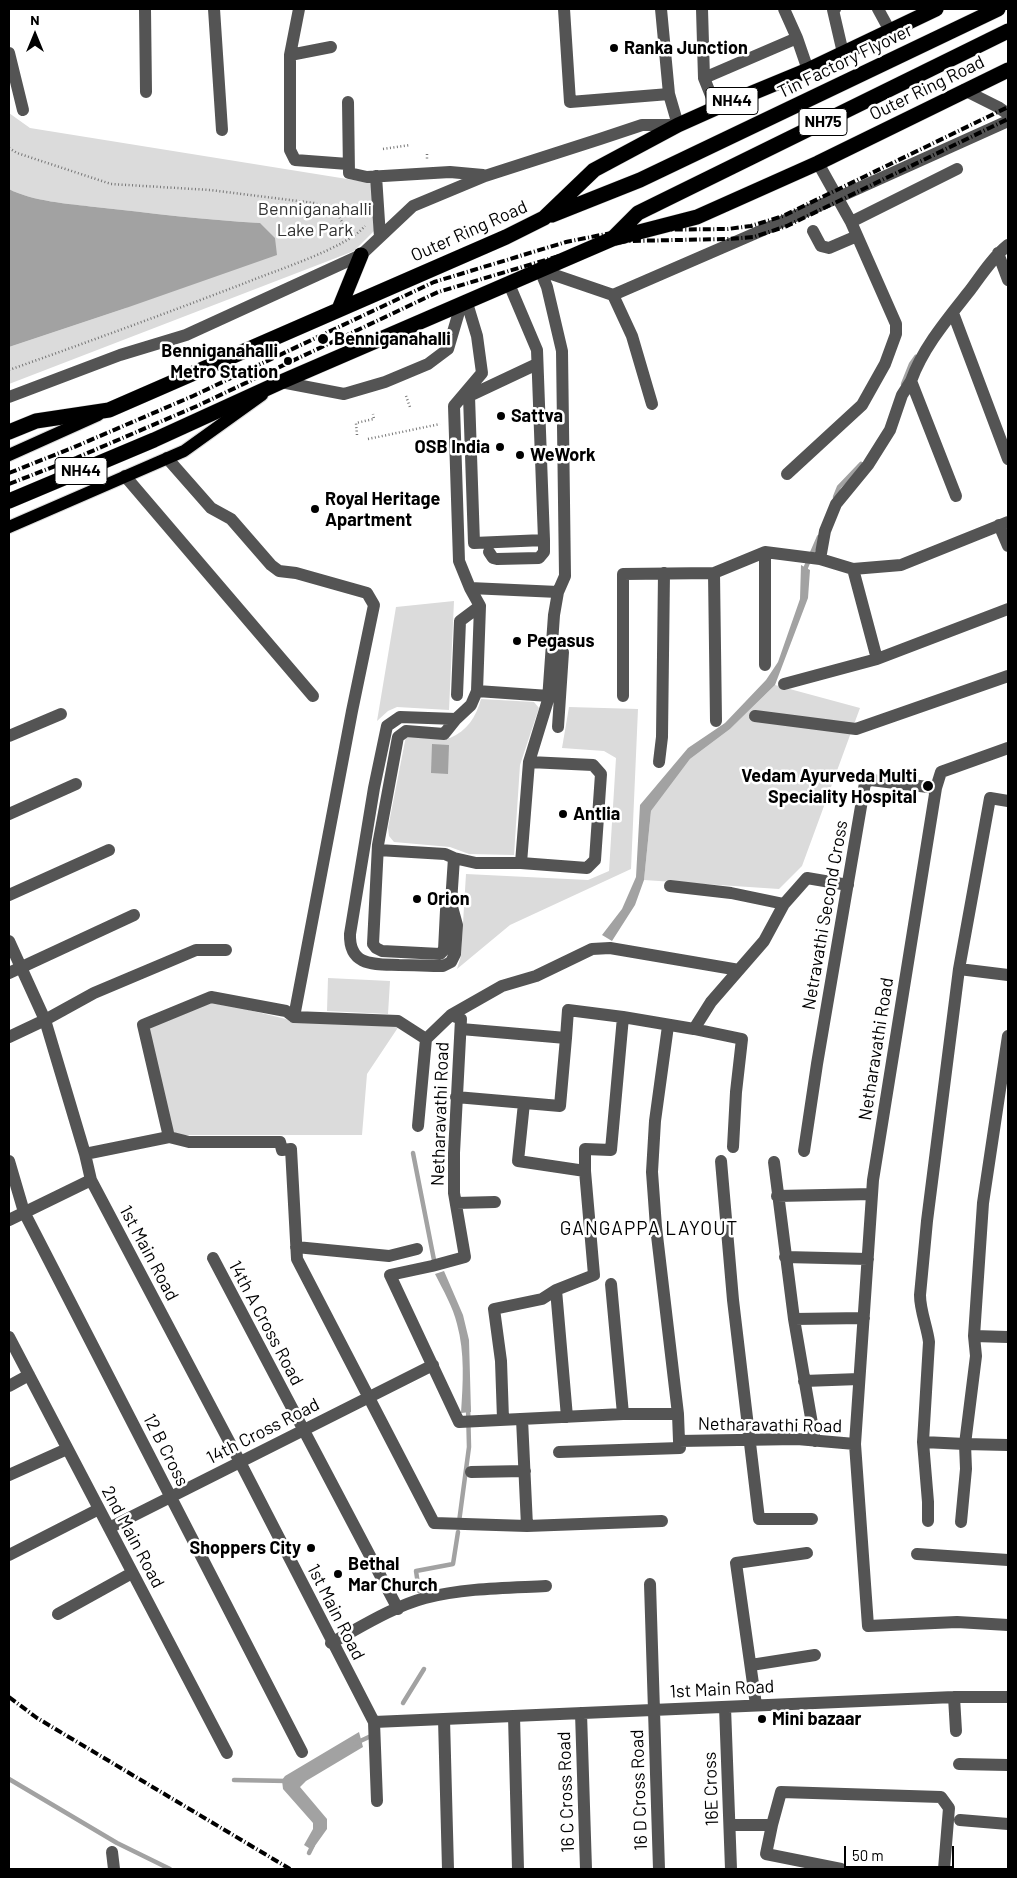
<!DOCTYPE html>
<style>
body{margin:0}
#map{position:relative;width:1017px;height:1878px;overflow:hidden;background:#fff;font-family:Barlow,sans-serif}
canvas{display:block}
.frame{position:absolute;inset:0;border:10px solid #000;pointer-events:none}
.north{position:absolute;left:10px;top:10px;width:50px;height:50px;-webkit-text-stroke:4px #fff;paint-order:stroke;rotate:0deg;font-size:14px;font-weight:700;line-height:20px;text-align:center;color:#000}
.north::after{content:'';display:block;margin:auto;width:18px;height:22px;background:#000;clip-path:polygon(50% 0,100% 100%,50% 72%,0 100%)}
.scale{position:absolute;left:844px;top:1846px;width:110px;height:22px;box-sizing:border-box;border:2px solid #000;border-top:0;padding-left:6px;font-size:15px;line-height:18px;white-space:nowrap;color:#000;-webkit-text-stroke:4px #fff;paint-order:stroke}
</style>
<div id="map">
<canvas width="1017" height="1878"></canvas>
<div class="frame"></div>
<div class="north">N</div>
<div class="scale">50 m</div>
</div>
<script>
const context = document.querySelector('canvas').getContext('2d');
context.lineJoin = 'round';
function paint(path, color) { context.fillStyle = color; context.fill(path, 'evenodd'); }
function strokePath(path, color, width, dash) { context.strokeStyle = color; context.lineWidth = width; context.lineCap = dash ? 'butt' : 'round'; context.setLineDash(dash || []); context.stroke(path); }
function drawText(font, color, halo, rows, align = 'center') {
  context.font = font + ' Barlow,sans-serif'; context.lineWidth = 5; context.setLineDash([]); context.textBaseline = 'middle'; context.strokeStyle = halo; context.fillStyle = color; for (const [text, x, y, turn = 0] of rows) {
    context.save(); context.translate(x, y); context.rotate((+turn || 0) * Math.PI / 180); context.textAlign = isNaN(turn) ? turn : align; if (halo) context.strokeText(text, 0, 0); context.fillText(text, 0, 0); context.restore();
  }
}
const green = new Path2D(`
 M9 113 30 128 372 183 374 231 354 251 9 384V347L126 308 260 223C205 220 150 213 95 207 70 204 31 201 9 189Z
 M454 601 449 710 397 707 388 711 377 721 396 607Z
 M775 685 860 708 802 866 779 889 644 880 651 811 690 759 730 729Z
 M481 699 534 702 539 708 520 765 514 855 469 854 450 847 394 842 389 836 388 828 406 736 450 738C467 731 476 717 481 699Z
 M569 707 638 709 631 869 510 925 457 969 461 956 466 874 588 880 609 871 616 758 604 751 562 748Z
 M328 978 390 981 388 1014 327 1011Z
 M212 1001 290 1020 399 1026 367 1074 362 1135H176L171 1126 149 1027Z`);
const water = new Path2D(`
 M9 189C31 201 70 204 95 207 150 213 205 220 260 223L275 238 277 255 126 308 9 347Z
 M801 565 810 570 808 598 775 685 730 729 690 759 651 811 644 880 635 905 612 941 602 935 622 909 636 877 640 805 688 748 725 723 766 680 778 662 800 599Z
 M432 744 449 745 448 774 431 773Z
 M444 1271 463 1315 469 1340 471 1412 461 1413C463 1383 465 1353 457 1324 453 1307 443 1290 435 1274Z
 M359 1732 363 1747 306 1781 300 1787 327 1819V1829L312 1850 304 1845 313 1829V1823L283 1789 282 1780 285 1776Z`);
const stream = new Path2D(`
 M903 384 911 364 916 357
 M835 497 839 487 861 464
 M805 574 806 567 819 537
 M413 1153 434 1260
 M459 1522 469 1447 468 1406
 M419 1591 416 1571 453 1564 458 1532
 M403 1703 424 1669
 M356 1743 371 1736
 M9 1779 117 1843 170 1869
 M234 1780 287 1781
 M309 1853 313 1845`);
const path = new Path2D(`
 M9 148 17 153 111 184 210 190 314 203 336 211 351 238
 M383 149 410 145
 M427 154V160
 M9 370C88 342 167 313 245 283 274 271 347 248 365 226
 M406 396 410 407
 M357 435 356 423 374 419 373 414
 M368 439 440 424`);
const minor = new Path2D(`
 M145 9 146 92
 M214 9 222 130
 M299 9 290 55V150L295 160 348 164
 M564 9 570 102 669 94
 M702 9 704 78 716 108
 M784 9 797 38
 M835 9 833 10 843 53
 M878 9 890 31
 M9 53 23 110
 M290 55 331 47
 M704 78 797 38 808 70
 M964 90 998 107 1008 114
 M348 102 349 173 367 177 450 172 483 175
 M376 176 380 237
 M851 222 957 169
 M813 231 821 246 829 248 857 236
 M998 253 1008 280
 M540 270 613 295 839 197 1008 121
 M509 284 537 350 544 540 474 543 469 396 537 364
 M613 295 632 336 652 404
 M953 313 1008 459
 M281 382 344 394 385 382 428 364 448 349 461 305
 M9 397 120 355 186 335 361 255 413 206 485 176 600 139 642 125H678L669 94 661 9
 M167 458 211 508 231 519 271 565 279 571 296 573 367 593 374 605 352 711 294 1017
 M787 474 862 405 885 364 896 334V324L851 222 818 163
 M125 476 313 696
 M956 496 911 381C923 347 949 317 971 289 982 274 993 257 1008 245
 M999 525 1008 546
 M489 552 493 558 497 559 539 558 544 552V540
 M765 552V665
 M820 559 825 531 836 504 868 465 890 430 902 395 911 381
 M853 569 877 659
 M714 573 716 721
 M470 588 558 592
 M553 640 563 652 558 727
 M784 684 877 659 1008 609
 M477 691 549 696
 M457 695 460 621 480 606
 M623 696V574L714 573 765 552 820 559 853 569 901 565 1008 522
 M755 716 856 729 1008 676
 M456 719 400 717 387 726 374 788 350 934C349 967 375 964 399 965 414 965 428 966 443 966L451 962 455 954 457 925 451 903 454 858 476 863H521L529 762 548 700 554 615 558 592 565 576 562 351 547 287 540 270
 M9 736 61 714
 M659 762 662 737 664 573
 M1008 801 990 798 959 969 1008 975
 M9 814 76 784
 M378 850 445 854 454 858
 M521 863 587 868 595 860 601 774 593 765 529 762
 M670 886 731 893 784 904
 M9 895 109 850
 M451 903 446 910 444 950 440 954 382 951 376 948 373 944 378 845 398 737 406 731 444 734 456 719 471 705 477 691 480 606 470 588 459 561 454 406 482 373 477 336 467 303
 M9 941 45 1020 85 1154 91 1180 240 1462 374 1722 377 1801
 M9 973 134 915
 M451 1015 461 1019 454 1153V1193L465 1257 432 1266 390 1275 459 1422 623 1414H678L679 1441 797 1439 855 1444 873 1180 936 788 941 772 1008 748
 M668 1026 655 1121 652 1172 656 1227 678 1414
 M461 1029 566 1038 568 1010 623 1017 694 1029 711 1002 764 941 784 904 807 878 848 885
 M694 1029 742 1039 736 1092 733 1147
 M1008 1036 983 1203 974 1336 976 1356 965 1444 1008 1445
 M9 1037 45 1020 94 993 196 950H226
 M456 1097 560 1106 566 1038
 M418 1126 426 1039 451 1015 502 986 536 976 592 949 610 948 739 970
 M169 1137 143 1025 211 997 286 1011 294 1017 398 1021 426 1039
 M804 1151 817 1064 865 783 871 780 936 788
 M85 1154 169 1137 189 1142H280L282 1150 291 1149 297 1259 434 1523 527 1526 662 1521
 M9 1161 24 1212 302 1752
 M721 1161 733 1300 759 1519H812
 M774 1162 794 1319 815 1441
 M585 1171V1149L611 1150 623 1017
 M777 1196 872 1194
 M456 1203 495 1202
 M9 1220 91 1180
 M296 1247 389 1256 417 1249
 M785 1257 868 1259
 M213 1258 398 1609
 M611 1284 623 1414
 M556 1290 567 1417
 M794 1319 864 1318
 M974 1336 1008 1337
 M9 1337 227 1753
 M804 1381 859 1379
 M9 1386 29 1375
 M503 1419 501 1361 494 1309 542 1299 556 1290 594 1275 585 1171 518 1161 524 1103
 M522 1419 527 1526
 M923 1442 965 1444 966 1469 961 1522
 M855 1444 868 1626 957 1622 1008 1625
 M559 1452 680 1448 679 1441
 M471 1472 525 1471
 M9 1475 67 1449
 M928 1521V1502L923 1442 929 1342C927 1326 920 1311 920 1295L927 1221 959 969
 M109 1528 433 1365
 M917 1554 1008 1560
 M9 1555 99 1509
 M650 1584 659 1869
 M58 1614 132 1573
 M331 1643C361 1627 392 1607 425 1598 464 1588 506 1588 546 1586
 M751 1665 815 1655
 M954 1697 956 1731
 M756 1705 736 1563 807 1553
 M725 1707 731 1869
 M581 1713 586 1869
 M514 1716 518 1869
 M444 1719 448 1869
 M374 1722 954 1697H1008
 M959 1764 1008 1765
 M960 1820 1008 1824
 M730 1825H772L781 1792 941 1797 949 1808 944 1869
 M772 1825 766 1854 841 1869
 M112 1852 114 1869`);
const major = new Path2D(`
 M9 455 98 415
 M9 527 184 451 262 395`);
const highway = new Path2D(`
 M552 215 640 180 998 9
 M612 239 638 213 1008 31
 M339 309 361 255
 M9 432 36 421 109 410 506 237 544 218 594 170 678 125 716 108 808 70 936 9
 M9 501 154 440 281 382 612 239 697 217 818 163 1008 70`);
const rail = new Path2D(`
 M9 473 72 448 193 396 434 282 566 242 626 230 728 229 751 226 783 216 1008 107
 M9 484 76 458 197 406 438 292 569 253 627 241 728 239 754 237 787 226 1008 119
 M9 1697 37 1718 290 1869`);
const markers = [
 [614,48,5,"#000"],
 [323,339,6,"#000"],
 [288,361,5,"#000"],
 [501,416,5,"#000"],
 [500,447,5,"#000"],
 [520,455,5,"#000"],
 [315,509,5,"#000"],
 [517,641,5,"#000"],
 [928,786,6,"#000"],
 [563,814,5,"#000"],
 [417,899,5,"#000"],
 [311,1548,5,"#000"],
 [338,1574,5,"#000"],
 [762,1719,5,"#000"]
];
const shields = [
 [732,101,52],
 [823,122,48],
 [81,471,52]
];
const shieldNames = [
 ["NH44",732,101],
 ["NH75",823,122],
 ["NH44",81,471]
];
const poiNames = [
 ["Ranka Junction",624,48],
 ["Benniganahalli",334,339],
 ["Benniganahalli",278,351,"right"],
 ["Metro Station",278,372,"right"],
 ["Sattva",511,416],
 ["OSB India",490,447,"right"],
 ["WeWork",530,455],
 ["Royal Heritage",325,499],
 ["Apartment",325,520],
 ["Pegasus",527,641],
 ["Vedam Ayurveda Multi",917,776,"right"],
 ["Speciality Hospital",917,797,"right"],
 ["Antlia",573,814],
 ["Orion",427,899],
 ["Shoppers City",301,1548,"right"],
 ["Bethal",348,1564],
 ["Mar Church",348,1585],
 ["Mini bazaar",772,1719]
];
const streetNames = [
 ["Tin Factory Flyover",845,61,-26],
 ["Outer Ring Road",927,88,-26],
 ["Outer Ring Road",469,231,-24],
 ["Netravathi Second Cross",825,915,-80],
 ["Netharavathi Road",876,1049,-81],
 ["Netharavathi Road",440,1114,-88],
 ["1st Main Road",149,1253,62],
 ["14th A Cross Road",266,1323,62],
 ["Netharavathi Road",770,1425,1],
 ["14th Cross Road",263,1431,-27],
 ["12 B Cross",166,1450,63],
 ["2nd Main Road",133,1537,62],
 ["1st Main Road",336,1612,63],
 ["1st Main Road",722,1689,-3],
 ["16E Cross",711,1789,-92],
 ["16 D Cross Road",639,1790,-92],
 ["16 C Cross Road",566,1792,-92]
];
const parkNames = [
 ["Benniganahalli",315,209],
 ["Lake Park",315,230]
];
const neighbourhoodNames = [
 ["GANGAPPA LAYOUT",649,1229]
];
paint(green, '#dbdbdb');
paint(water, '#a2a2a2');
strokePath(stream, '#a2a2a2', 4.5);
strokePath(major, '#dbdbdb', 14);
strokePath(highway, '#dbdbdb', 16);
strokePath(path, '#767676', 2.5, [1, 2.5]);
strokePath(minor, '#545454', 12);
strokePath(major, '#000', 12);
strokePath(highway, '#000', 15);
strokePath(rail, '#000', 4, [8, 2.5, 1, 2.5]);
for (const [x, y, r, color] of markers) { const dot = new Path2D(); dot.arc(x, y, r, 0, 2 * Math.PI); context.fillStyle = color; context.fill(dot); strokePath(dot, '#fff', 2); }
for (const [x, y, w] of shields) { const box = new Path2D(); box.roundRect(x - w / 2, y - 13.5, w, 27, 4); context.fillStyle = '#fff'; context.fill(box); strokePath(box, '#000', 1); }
drawText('bold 16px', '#000', null, shieldNames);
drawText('bold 18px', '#000', '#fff', poiNames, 'left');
drawText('18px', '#000', '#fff', streetNames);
drawText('18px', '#323232', '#fff', parkNames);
context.letterSpacing = '1px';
drawText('19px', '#000', '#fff', neighbourhoodNames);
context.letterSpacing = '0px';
</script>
